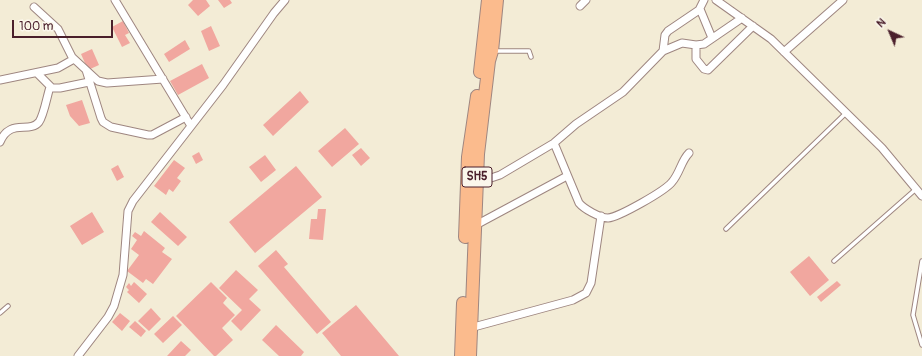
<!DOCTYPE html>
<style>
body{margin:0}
#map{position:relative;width:922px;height:356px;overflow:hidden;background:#f3ecd6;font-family:Pangolin,sans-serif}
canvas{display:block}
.north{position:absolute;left:870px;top:12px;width:40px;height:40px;-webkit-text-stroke:3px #fbf7ec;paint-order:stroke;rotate:316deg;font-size:11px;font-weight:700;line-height:16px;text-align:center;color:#4a1f2b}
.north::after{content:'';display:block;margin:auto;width:14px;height:18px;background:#4a1f2b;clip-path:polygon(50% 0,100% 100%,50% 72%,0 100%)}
.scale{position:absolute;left:12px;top:20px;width:101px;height:18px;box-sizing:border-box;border:2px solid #4a1f2b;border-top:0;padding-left:5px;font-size:12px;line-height:14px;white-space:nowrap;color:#4a1f2b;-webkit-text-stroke:3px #fbf7ec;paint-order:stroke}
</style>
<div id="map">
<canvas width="922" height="356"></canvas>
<div class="north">N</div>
<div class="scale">100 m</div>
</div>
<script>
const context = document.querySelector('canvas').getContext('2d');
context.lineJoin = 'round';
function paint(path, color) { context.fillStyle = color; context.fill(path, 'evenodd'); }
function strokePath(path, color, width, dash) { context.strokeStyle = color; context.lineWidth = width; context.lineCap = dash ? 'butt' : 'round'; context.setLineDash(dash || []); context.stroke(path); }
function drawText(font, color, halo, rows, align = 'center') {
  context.font = font + ' Pangolin,sans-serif'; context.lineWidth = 3; context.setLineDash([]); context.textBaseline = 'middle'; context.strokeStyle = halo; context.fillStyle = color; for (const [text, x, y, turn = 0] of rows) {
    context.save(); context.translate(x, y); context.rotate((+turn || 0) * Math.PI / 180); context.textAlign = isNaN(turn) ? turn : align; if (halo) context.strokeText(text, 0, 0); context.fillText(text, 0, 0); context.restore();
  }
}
const building = new Path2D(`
 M193 0H206L210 6 198 16 188 5Z
 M218 0H230L232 3 224 8Z
 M123 21 129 33 125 35 130 43 122 47 112 27Z
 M211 26 220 46 209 51 201 31Z
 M185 40 190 49 169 62 164 54Z
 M92 49 99 65 88 70 81 54Z
 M202 64 209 78 178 95 170 81Z
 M300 91 309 102 273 136 263 125Z
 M82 100 90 123 79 126 70 116 66 105Z
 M345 128 359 144 332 167 318 151Z
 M361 148 370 158 361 166 352 155Z
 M199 152 203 160 196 164 192 156Z
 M265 155 276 170 261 182 249 167Z
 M174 160 185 168 177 178 181 181 173 192 169 189 166 195 154 186Z
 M118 165 124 177 117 181 111 169Z
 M296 166 322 197 255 253 229 222Z
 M318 209H326L323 240 309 239 311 219H317Z
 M92 212 104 232 82 245 70 226Z
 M160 212 187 237 178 246 151 222Z
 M144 231 165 248 162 252 172 259 153 284 146 279 143 283 127 271 139 255 131 249 137 240 132 236 135 232 141 236Z
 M276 250 288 264 284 267 331 322 317 334 258 266Z
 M809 256 829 280 810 296 790 272Z
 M236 270 258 290 249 299 261 310 241 331 231 321 242 310 219 288Z
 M837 281 841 285 821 302 817 297Z
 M134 282 147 294 139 303 127 292 129 290 126 287 129 283 131 286Z
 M211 282 227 298 223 303 235 315 222 328 233 340 216 356H214L176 316Z
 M356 305 399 356H341L322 333Z
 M151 308 161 319 149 331 138 321Z
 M120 313 130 321 122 331 112 322Z
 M173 316 182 325 163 343 154 334Z
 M135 321 146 331 141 337 129 327Z
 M276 325 304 352 301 356H279L262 340Z
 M181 341 191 350 185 356H167Z`);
const lane = new Path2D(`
 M495 51H529L531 57
 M726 229 846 113
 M834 261 916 189
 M922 261 913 315 922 345
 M0 313 8 306`);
const street = new Path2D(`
 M115 0 191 126
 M716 0 771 39 882 148 922 196
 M580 6 586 0
 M34 7 58 29 72 57 98 81 107 83 163 79
 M700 9 712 38
 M696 45V59L704 69 708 70 753 26
 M663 51 682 43 696 45 704 44 742 18
 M784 52 843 0
 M86 70 101 118 103 122 111 127 148 135H152L186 117
 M37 73 52 88H60L89 82
 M0 80 58 68 74 59
 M0 142C10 118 29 134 39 122 44 115 47 96 50 87
 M554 143 579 203C584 209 600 218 608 218 619 217 665 191 672 182 680 173 681 161 689 153
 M477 178H491L500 175 554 143 576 124 623 92 663 51 665 35 668 31 699 10 704 0
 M474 226 567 176
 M470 328 573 300 586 293 591 283 601 216
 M78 356 108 317 114 306 123 275 128 211 133 201 223 85 274 13 285 0`);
const primary = new Path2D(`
 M480 72 488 0
 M465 237 468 157 477 96
 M461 356 463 303
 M470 356 478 154 489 61 492 51 497 0`);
const shields = [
 [477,177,30]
];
const shieldNames = [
 ["SH5",477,177]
];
paint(building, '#f1a79f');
strokePath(lane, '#9e8680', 5.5);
strokePath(street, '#9e8680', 9);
strokePath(primary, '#9e8680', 14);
strokePath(lane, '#fff', 3.5);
strokePath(street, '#fff', 7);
strokePath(primary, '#fbbb8d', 12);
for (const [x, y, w] of shields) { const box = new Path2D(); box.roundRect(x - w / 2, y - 10, w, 20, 3); context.fillStyle = '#fbf7ec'; context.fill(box); strokePath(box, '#4a1f2b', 1); }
drawText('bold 12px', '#4a1f2b', null, shieldNames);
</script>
